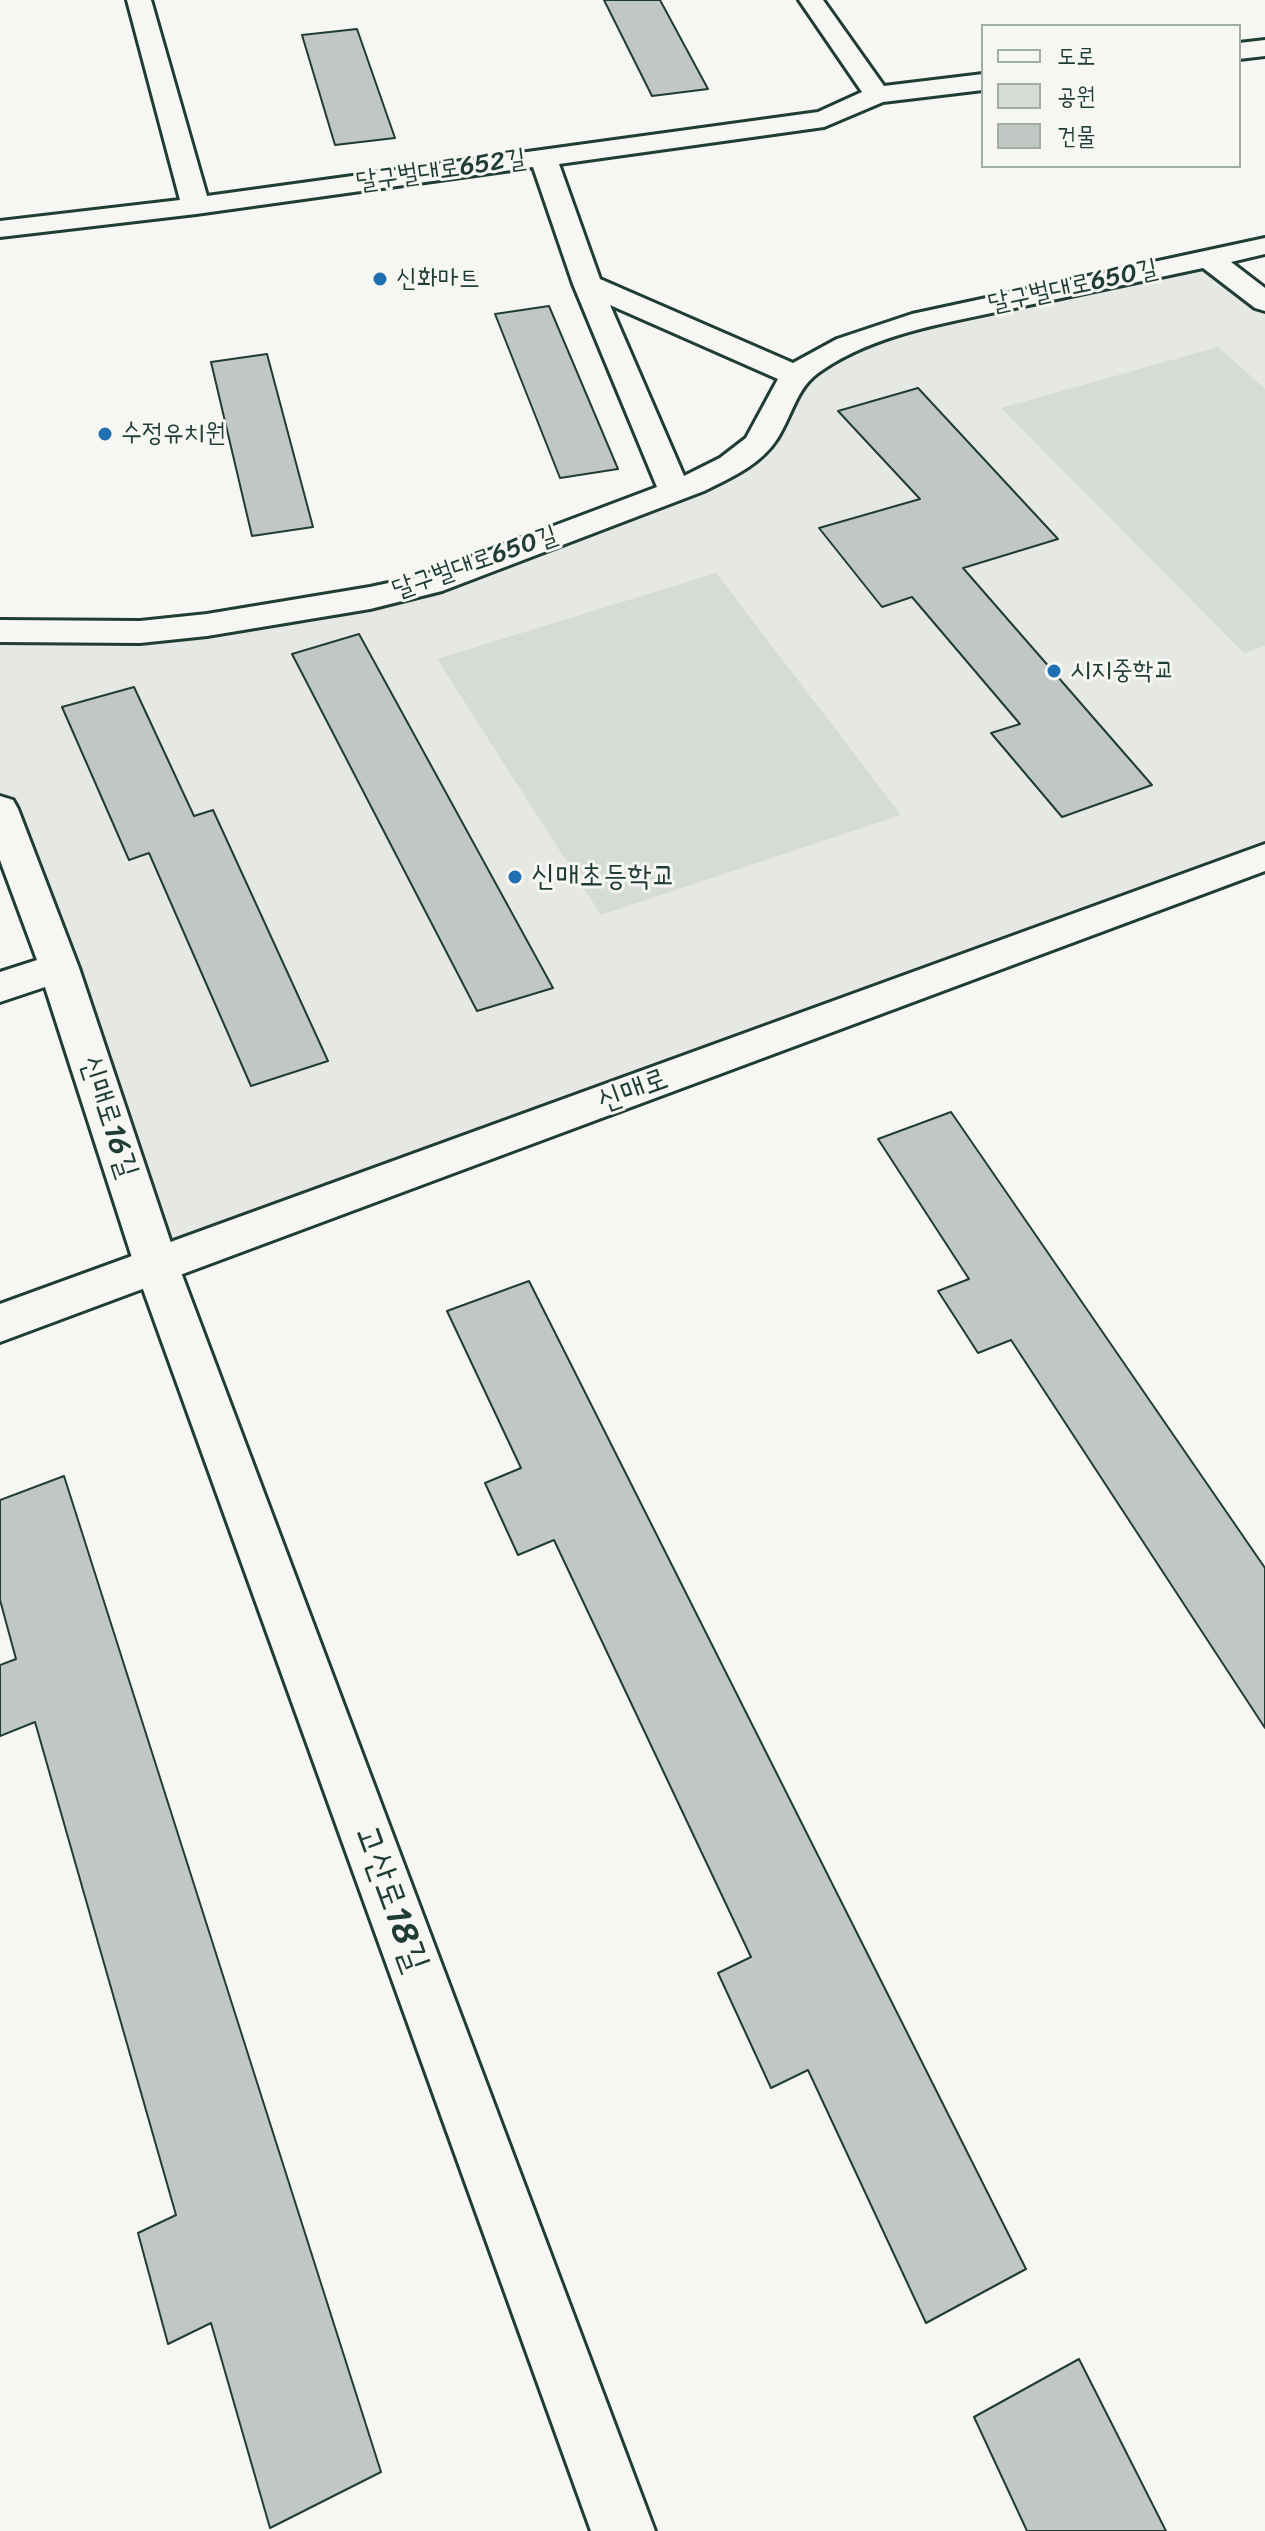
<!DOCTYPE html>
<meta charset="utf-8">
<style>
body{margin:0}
#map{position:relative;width:1265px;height:2531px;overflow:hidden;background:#f6f6f2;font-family:Sriracha,"Poor Story",sans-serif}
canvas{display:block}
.legend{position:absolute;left:981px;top:24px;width:260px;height:144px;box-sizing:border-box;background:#f6f6f2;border:2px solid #a0aca6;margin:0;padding:10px 14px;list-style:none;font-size:24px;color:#1f3d34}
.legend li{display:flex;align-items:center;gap:16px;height:40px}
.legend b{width:40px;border:2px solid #a0aca6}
</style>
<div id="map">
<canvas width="1265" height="2531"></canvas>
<ul class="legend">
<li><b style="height:10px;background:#f6f6f2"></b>도로</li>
<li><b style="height:22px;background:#d6dbd6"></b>공원</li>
<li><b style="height:22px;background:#c1c8c3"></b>건물</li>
</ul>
</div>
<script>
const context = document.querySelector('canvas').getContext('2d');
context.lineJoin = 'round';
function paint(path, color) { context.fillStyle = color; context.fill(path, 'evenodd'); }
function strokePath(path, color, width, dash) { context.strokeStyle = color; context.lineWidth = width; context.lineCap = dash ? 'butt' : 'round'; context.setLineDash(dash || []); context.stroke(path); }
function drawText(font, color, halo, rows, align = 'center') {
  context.font = font + ' Sriracha,"Poor Story",sans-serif'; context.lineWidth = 6; context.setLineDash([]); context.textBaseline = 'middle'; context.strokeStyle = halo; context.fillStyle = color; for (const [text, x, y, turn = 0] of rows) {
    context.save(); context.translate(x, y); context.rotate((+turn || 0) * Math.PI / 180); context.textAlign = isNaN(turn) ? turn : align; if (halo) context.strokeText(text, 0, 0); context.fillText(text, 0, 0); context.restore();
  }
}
const built = new Path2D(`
 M1208 258 1265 306V857L157 1267 0 819V631L52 633 370 598 730 465 796 376 891 330Z`);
const green = new Path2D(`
 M1218 347 1265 389V646L1244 653 1001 408Z
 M716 573 901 815 601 915 437 659Z`);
const building = new Path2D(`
 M604 0H660L708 89 652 96Z
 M357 29 395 138 335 145 302 35Z
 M549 306 618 469 560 478 495 314Z
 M267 354 313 527 252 536 211 362Z
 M918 388 1058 539 963 568 1152 785 1062 817 991 733 1020 724 912 597 882 607 819 528 920 499 838 411Z
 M359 634 553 988 477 1011 292 654Z
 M134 687 194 816 213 810 328 1061 251 1086 149 853 129 860 62 707Z
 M951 1112 1265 1568V1728L1011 1340 978 1353 938 1291 969 1279 878 1139Z
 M529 1281 1026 2269 926 2323 808 2070 771 2088 718 1973 751 1957 554 1540 518 1555 485 1483 521 1468 447 1311Z
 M64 1476 381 2472 270 2528 211 2323 168 2344 138 2233 176 2215 35 1722 0 1736V1665L16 1659 0 1600V1500Z
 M1079 2359 1166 2531H1027L974 2417Z`);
const minor = new Path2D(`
 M127 0H151L207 196 818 112 862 92 799 0H823L884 86 983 74V90L883 102 824 127 559 164 600 279 793 363 837 339 912 314 1265 238V254L1231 262 1265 288V311L1255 308 1203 268C1142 281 1080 294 1019 307 953 322 875 332 818 373 796 389 792 416 777 439 760 465 732 477 704 491L442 591 370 609 207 636 140 643 0 642V620L140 621 207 614 370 587 421 576 657 487 573 284 533 167 196 214 0 237V221L180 200ZM610 305 778 379 746 438 720 458 684 476Z
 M1265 40V56L1239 59V43Z
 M0 796 13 800 18 809 79 968 179 1267 655 2531H591L135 1267 45 987 0 1002V972L37 960 0 860Z`);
const tertiary = new Path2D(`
 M1265 844V871L0 1342V1304Z`);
const markers = [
 [380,279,8,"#1f6fb2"],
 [105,434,8,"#1f6fb2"],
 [1054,671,8,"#1f6fb2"],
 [515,877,8,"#1f6fb2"]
];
const farStreetnames = [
 ["달구벌대로652길",441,171,-8],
 ["달구벌대로650길",1073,287,-12],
 ["달구벌대로650길",475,563,-19]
];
const farPoinames = [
 ["신화마트",396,279],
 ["수정유치원",121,434],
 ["시지중학교",1070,671]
];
const poiNames = [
 ["신매초등학교",531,877]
];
const streetNames = [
 ["신매로",633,1091,-20],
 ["신매로16길",108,1117,72]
];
const nearStreetnames = [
 ["고산로18길",390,1899,70]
];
paint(built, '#e6e8e4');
paint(green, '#d6dbd6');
paint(building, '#c1c8c3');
strokePath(building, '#1f3d34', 2);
strokePath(minor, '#1f3d34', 6);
strokePath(tertiary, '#1f3d34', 6);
paint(minor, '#f6f6f2');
paint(tertiary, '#f6f6f2');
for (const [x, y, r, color] of markers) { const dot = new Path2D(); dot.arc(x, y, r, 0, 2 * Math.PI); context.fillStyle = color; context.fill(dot); strokePath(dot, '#f6f6f2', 3); }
drawText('26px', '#1f3d34', '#f6f6f2', farStreetnames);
drawText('26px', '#1f3d34', '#f6f6f2', farPoinames, 'left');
drawText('30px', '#1f3d34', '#f6f6f2', poiNames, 'left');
drawText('30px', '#1f3d34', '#f6f6f2', streetNames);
drawText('36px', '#1f3d34', '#f6f6f2', nearStreetnames);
</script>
